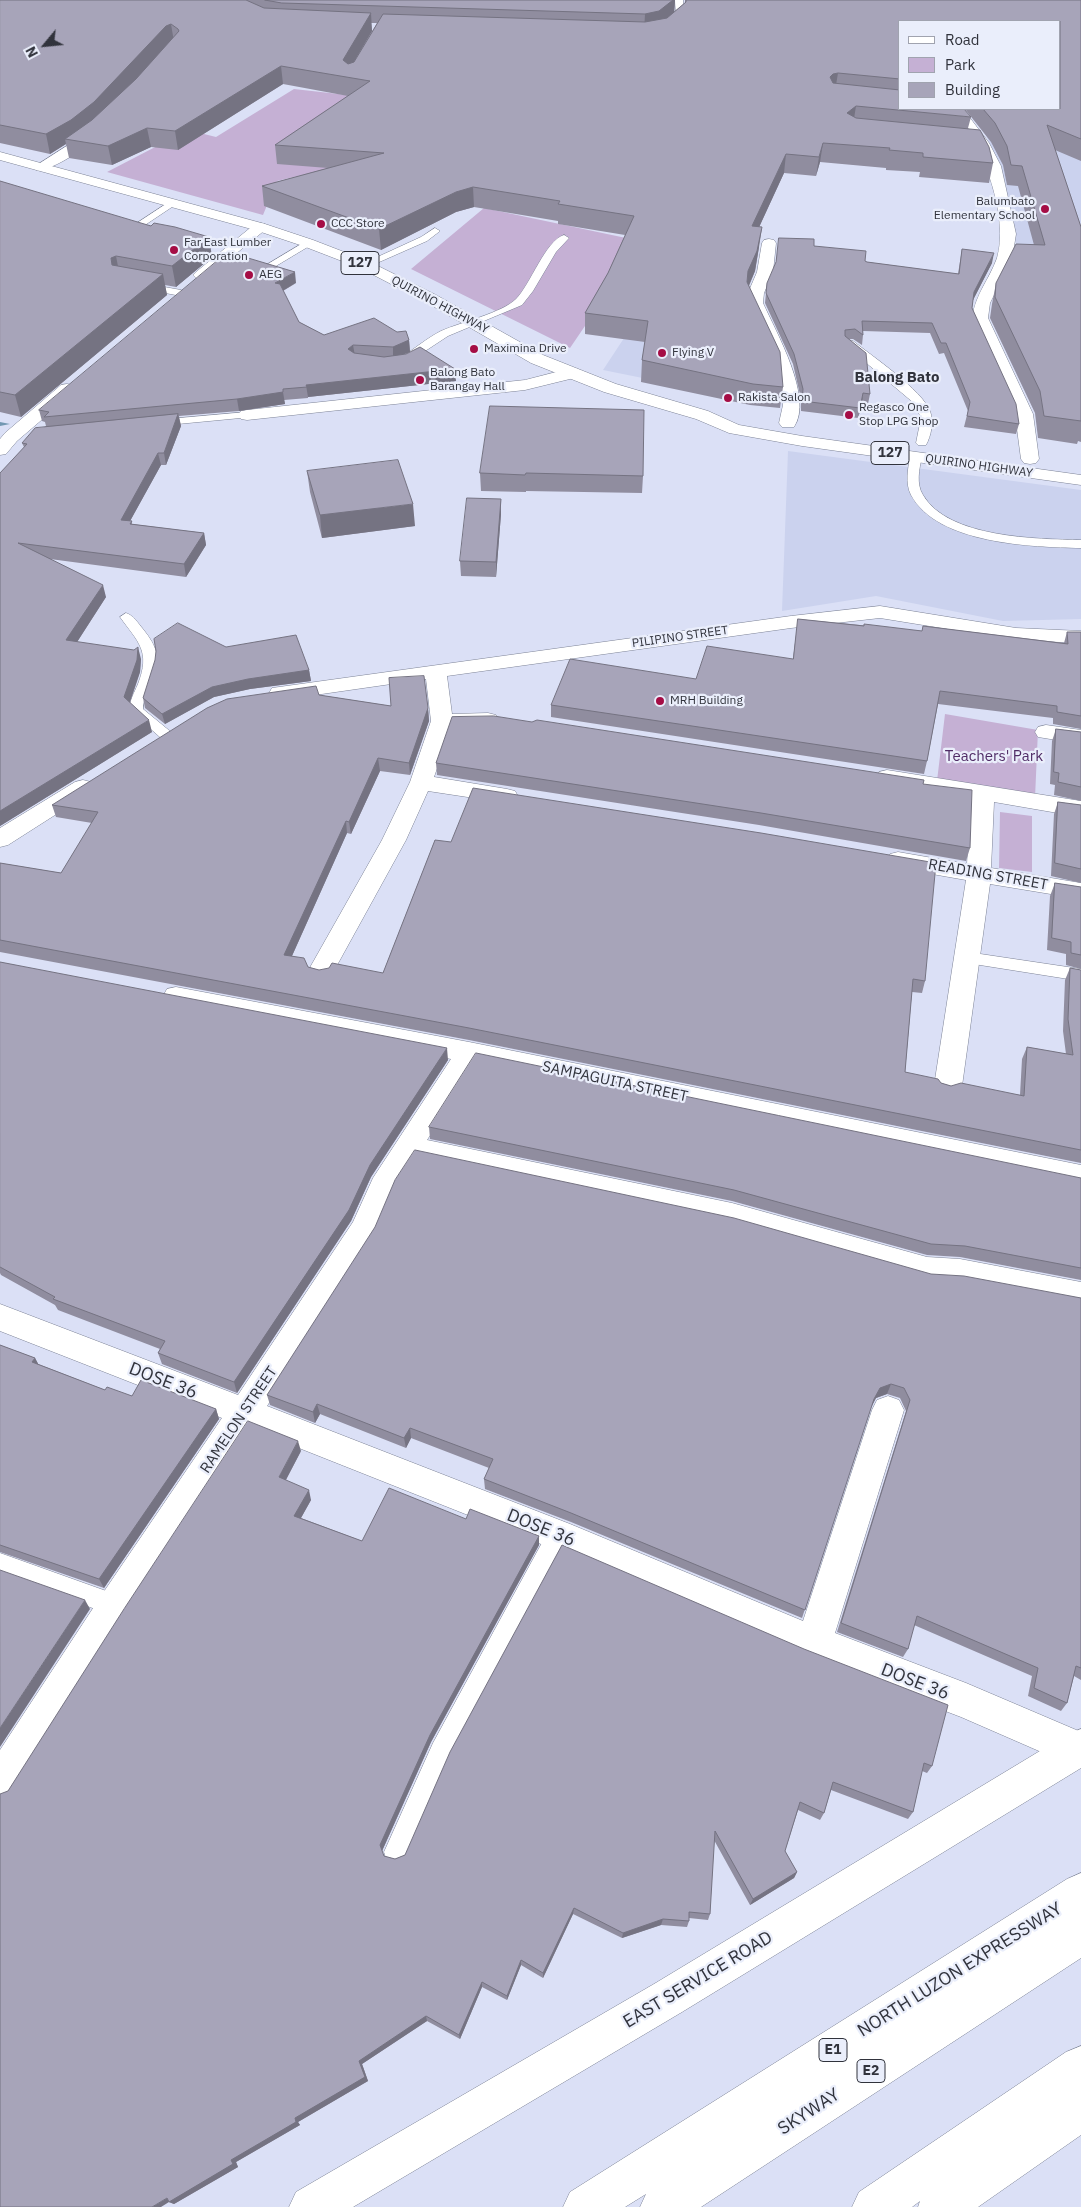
<!DOCTYPE html>
<style>
body{margin:0}
#map{position:relative;width:1081px;height:2207px;overflow:hidden;background:#dbe0f6;font-family:"IBM Plex Sans",sans-serif}
canvas{display:block}
.legend{position:absolute;left:898px;top:20px;width:162px;height:90px;box-sizing:border-box;background:#eaeefb;border:1px solid #a0a3af;margin:0;padding:6px 9px;list-style:none;font-size:15px;color:#31333c}
.legend li{display:flex;align-items:center;gap:10px;height:25px}
.legend b{width:25px;border:1px solid #a0a3af}
.north{position:absolute;left:20px;top:20px;width:50px;height:50px;-webkit-text-stroke:4px #eaeefb;paint-order:stroke;rotate:242deg;font-size:14px;font-weight:700;line-height:20px;text-align:center;color:#31333c}
.north::after{content:'';display:block;margin:auto;width:18px;height:22px;background:#31333c;clip-path:polygon(50% 0,100% 100%,50% 72%,0 100%)}
</style>
<div id="map">
<canvas width="1081" height="2207"></canvas>
<ul class="legend">
<li><b style="height:6px;background:#fff"></b>Road</li>
<li><b style="height:14px;background:#c5b0d4"></b>Park</li>
<li><b style="height:14px;background:#a7a4b9"></b>Building</li>
</ul>
<div class="north">N</div>
</div>
<script>
const context = document.querySelector('canvas').getContext('2d');
context.lineJoin = 'round';
function paint(path, color) { context.fillStyle = color; context.fill(path, 'evenodd'); }
function strokePath(path, color, width, dash) { context.strokeStyle = color; context.lineWidth = width; context.lineCap = dash ? 'butt' : 'round'; context.setLineDash(dash || []); context.stroke(path); }
function drawText(font, color, halo, rows, align = 'center') {
  context.font = font + ' "IBM Plex Sans",sans-serif'; context.lineWidth = 4.5; context.setLineDash([]); context.textBaseline = 'middle'; context.strokeStyle = halo; context.fillStyle = color; for (const [text, x, y, turn = 0] of rows) {
    context.save(); context.translate(x, y); context.rotate((+turn || 0) * Math.PI / 180); context.textAlign = isNaN(turn) ? turn : align; if (halo) context.strokeText(text, 0, 0); context.fillText(text, 0, 0); context.restore();
  }
}
const built = new Path2D(`
 M980 122 1081 147V258L1019 256 998 162Z
 M630 329 705 330 697 389 603 370Z
 M788 451 1081 490V619L1003 621 876 596 782 611Z`);
const green = new Path2D(`
 M294 89 365 97 349 164 277 181 263 215 107 172 188 130 216 137Z
 M484 208 626 238 621 273 570 348 411 269Z
 M945 714 1038 730 1035 798 937 781Z
 M1000 812 1032 816V872L999 868Z`);
const stream = new Path2D(`
 M0 422 10 424 0 426Z`);
const lane = new Path2D(`
 M675 0H683L684 18 671 27 667 25 676 17Z
 M172 200 175 201V205L133 233 130 234 125 231Z
 M435 228 440 231 427 241 368 267H362L360 265 421 237Z
 M564 235 569 238 556 252 533 291 522 305 448 336 407 363H399V359C413 350 427 338 441 331 461 322 502 313 516 299 531 284 545 241 564 235Z
 M308 240 313 243 311 245 271 269 268 270 263 267Z
 M142 283 181 290 186 293 181 296 139 288V284Z
 M849 340 853 341C872 356 922 390 930 411 934 422 931 436 926 445H918L916 443 921 418 915 404 845 345V341Z
 M247 412 253 415 251 417 157 426 151 423 157 420Z
 M916 454 922 457C919 469 916 484 923 495 948 538 1037 539 1081 540V548C1032 547 937 544 911 495 905 483 908 469 910 457Z
 M126 613C133 615 138 623 143 629 173 666 146 673 143 709L171 732 173 735 171 738H161L129 710C130 700 134 693 138 684 151 651 138 642 120 617Z
 M967 952 1081 969V981L961 962 959 958 961 954Z
 M558 1525 566 1528 569 1535 566 1542 449 1759 405 1861 396 1864 387 1861 384 1852 433 1743 550 1528Z
 M0 1553 123 1597 126 1605 123 1613 115 1616 0 1575Z`);
const street = new Path2D(`
 M940 109 964 110 989 143 1001 166 1016 234 1012 259 990 303 988 318 1033 414 1039 459 1036 463 1030 464 1024 463 1021 459 1015 414 972 318C976 293 989 280 997 258 1009 220 985 145 955 117 952 114 946 113 941 112Z
 M98 126 105 130C96 142 50 173 36 170L34 167Z
 M260 223 265 224 267 227 265 230 206 278H196L193 275 196 272 255 224Z
 M769 239 774 240 776 243 773 272 764 293 763 303C776 332 814 398 794 427H782L779 423 783 405 779 373 747 303 748 293 757 272 762 243 764 240Z
 M572 368 578 369 580 373 578 377 525 390 247 420 241 419 238 415 241 411 247 410 525 380Z
 M67 384 73 385 75 389 73 393 17 441 6 454 0 455V439L5 433 61 385Z
 M880 606 1016 628 1081 631V643L1016 640 880 618 791 628 447 676 452 714 488 713 496 715 499 720 496 725 451 728 434 777 507 789 515 791 518 796 515 801 507 803 428 791 406 840 330 978 321 980 312 978 308 971 382 840 410 782 431 721 426 679 280 700 272 698 269 693 272 688 791 616Z
 M1046 725 1081 730V744L1038 737 1035 732 1038 727Z
 M887 770 1081 801V817L994 802 991 868 1081 883V899L990 884 962 1086 958 1093 948 1096 938 1093 934 1086 966 880 898 868 890 866 886 860 890 854 898 852 967 864 971 798 879 782 876 777 879 772Z
 M83 780 91 782 94 787 91 792 8 845 0 847V828L75 782Z
 M176 987 469 1042 1081 1165V1189L476 1063 427 1140 732 1203 927 1257 960 1259 1081 1282V1308L960 1285 951 1286 927 1283 732 1227 415 1160 395 1191 375 1237 267 1406 570 1524 803 1621 872 1410 877 1400 888 1396 899 1400 904 1410 835 1633 966 1683 1081 1732V1766L1078 1768 961 1717 801 1656 546 1546 251 1429 127 1617 13 1797 0 1803V1750L103 1593 222 1418 0 1331V1304L238 1395 353 1222 373 1178 451 1059 167 1003 163 996 167 989Z`);
const secondary = new Path2D(`
 M1081 1729V1768L682 2012 353 2207H289L296 2192 654 1984 1068 1734Z`);
const primary = new Path2D(`
 M0 152 265 224 313 240 370 262 436 295 543 355 616 384 708 411 739 425 802 436 1081 475V485L802 446 729 433 696 419 604 392 531 363 424 301 360 268 303 246 255 230 0 160Z`);
const highway = new Path2D(`
 M1081 1873V1958L701 2207H640L646 2194 625 2207H563L570 2192 1067 1879Z
 M1081 2046V2135L978 2207H918L920 2201 912 2207H852L859 2192 1066 2052Z`);
const wall = new Path2D(`
 M0 0H675L674 12 685 3V0H1081V161L1055 150 1081 227V442L1078 441 1077 444 1038 438 1035 413 990 318 992 304 996 283 1034 245 1018 186 1007 185 1003 165 991 142 965 109H1060L900 21V109L971 117 968 128 993 163 989 183 919 177 920 172 886 170V168L820 162 816 176 784 173 759 227V247L755 271 749 286 783 387 780 408 750 405 641 382 642 360 645 342 585 334V313L608 273 625 235 558 224V221L474 207 456 212 381 250 264 206 262 186 328 168 277 164 275 145 348 96 283 84 178 150 151 147 112 165 69 158 66 144 50 154 0 143ZM371 23H377L354 62 372 31Z
 M0 181 212 257 176 287 165 285 167 295 21 417 0 412Z
 M814 246 867 262 958 274 962 249 992 263 973 300 972 308 1019 424 1016 434 964 427 968 411 944 353 939 354 930 333 863 331V335L862 345 853 339H849L870 394 868 404H862L858 418 801 411V399L793 364 765 303 767 283Z
 M296 283 283 291 299 322 324 335 409 340 410 352 402 355 456 381 308 397V398L284 400 285 404 239 411 179 416 181 426 166 465H161L130 521H132V524L204 533 206 545 186 577 50 559 106 597 77 642 141 659 140 672 130 703 152 732 0 826 24 447 22 443 46 426 45 422 42 421 39 410Z
 M490 406 643 476 642 493 526 491V492L481 491 480 473Z
 M307 471 415 526 322 538 310 492Z
 M501 499V514L496 577 461 576 460 561Z
 M798 619 922 631 923 626 1064 643 1067 632H1081V729L1053 724V718L938 704 927 761 924 774 551 717V705L696 679 793 659Z
 M226 647 309 670 311 681 250 689 214 697 165 724 145 708 143 698Z
 M319 695 391 706 428 708 429 721 410 775 380 771 351 834 347 833 292 956 308 967 319 970 383 973 435 840 925 981 922 993 912 992 905 1072 951 1086 1020 1095 1022 1059 1027 1047 1066 1054 1063 1031 1065 980 1070 968 1081 970V1163L469 1040 0 952V863L61 873 92 823 56 817 52 805Z
 M1056 729 1081 732V801L1054 795 1055 785 1050 784 1052 741Z
 M436 763 923 784 970 848 966 861 759 825 437 775Z
 M1058 802 1081 805V883L1051 876 1054 814Z
 M1055 883 1081 887V969L1066 965V954L1047 950 1050 896Z
 M0 962 448 1060 371 1177 351 1221 237 1393 162 1364 158 1353 160 1349 58 1310 55 1305 1 1275 0 1273Z
 M429 1127 1081 1178V1280L960 1257 927 1255 732 1201 430 1139Z
 M931 1274 1081 1298V1680L1074 1676 1067 1703 1061 1711 1028 1696 1032 1676 914 1625 908 1649 903 1657 837 1632 906 1411 900 1398 887 1394 876 1398 871 1408 802 1618 571 1522 485 1489 484 1479 489 1468 411 1438 406 1448 320 1414 315 1423 270 1405 267 1395Z
 M0 1345 35 1358 38 1364 105 1390 132 1396 216 1409 219 1419 104 1588 0 1552Z
 M301 1451 286 1480 311 1500 301 1518 362 1541 466 1519 539 1536V1545L431 1742 382 1851 384 1856 395 1859 405 1855 562 1545 932 1766 927 1773 922 1771 913 1812 908 1819 831 1790 824 1813 820 1820 798 1810 785 1851 797 1872 794 1878 750 1905 714 1840 710 1914 708 1920 689 1918V1921L687 1927 661 1925 622 1938 573 1914 543 1978 521 1965 507 2000 482 1987 460 2039 427 2021 362 2064 368 2081 298 2122 300 2125 236 2162 238 2167 174 2204 169 2202 8 1791Z`);
const shadedWall = new Path2D(`
 M673 0H675L674 16 644 32 645 14Z
 M371 13 372 31 345 77 343 60Z
 M171 24 174 42 98 121 65 139 66 144 50 154 46 134 166 26Z
 M281 66 283 84 178 150 175 131Z
 M838 73 835 91 830 77 833 74Z
 M856 106 853 125 847 113Z
 M147 128 151 147 112 165 108 146Z
 M823 143 820 162 816 176 819 157Z
 M786 154 784 173 750 247 752 226Z
 M473 187 474 207 456 212 381 250 379 229 456 192Z
 M762 227 759 247 755 271 746 292 748 271Z
 M209 237 212 257 176 287 172 266Z
 M994 253 992 263 972 302 974 292Z
 M116 256 120 277 115 279 111 258Z
 M295 272 296 283 277 294 275 283Z
 M163 274 167 295 21 417 15 395Z
 M409 340 410 352 393 358V347Z
 M353 345 355 356 348 349Z
 M455 369 456 381 308 397 306 385Z
 M283 392 285 404 239 411 237 399Z
 M863 393 862 404 858 418Z
 M178 414 181 426 166 465 164 453Z
 M158 453 161 465 124 532 121 520Z
 M501 499V514L496 577V562Z
 M413 504 415 526 322 538 320 515Z
 M204 533 206 545 186 577 184 564Z
 M103 585 106 597 70 653 66 640Z
 M138 647 141 659 140 672 127 710 124 697Z
 M309 670 311 681 250 689 214 697 165 724 162 714 212 687 248 679Z
 M428 708 429 721 410 775 409 763Z
 M149 720 152 732 0 826V811Z
 M378 758 380 771 351 834 349 822Z
 M346 821 347 833 287 967 284 955Z
 M447 1048 448 1060 371 1177 351 1221 237 1393 234 1382 370 1165Z
 M35 1358 41 1369 32 1362Z
 M891 1384 887 1394 876 1398 870 1409 874 1399 880 1388Z
 M317 1404 320 1414 315 1423 313 1412Z
 M216 1409 219 1419 104 1588 99 1579Z
 M410 1428 411 1438 406 1448 404 1438Z
 M298 1441 301 1451 282 1487 279 1477Z
 M309 1490 311 1500 297 1525 294 1516Z
 M539 1536V1545L431 1742 382 1851 380 1845 430 1735Z
 M85 1600 90 1609 0 1747V1728Z
 M797 1872 794 1878 750 1905 753 1899Z
 M574 1908 573 1914 543 1978V1973Z
 M663 1919 661 1925 622 1938 623 1933Z
 M521 1960V1965L507 2000V1996Z
 M482 1982V1987L460 2039 459 2035Z
 M426 2016 427 2021 362 2064 368 2081 298 2122 300 2125 236 2162 238 2167 174 2204 169 2202 161 2207H152L231 2160 295 2118 359 2061Z`);
const building = new Path2D(`
 M0 0H246L264 8 371 13 343 60 348 64 354 62 383 14 645 22 667 18 686 2V0H1081V139L1047 125 1081 227V421L1044 416 1040 391 995 297 996 283 1016 244 1045 245 1022 166 1011 165 1007 146 995 123 983 109H1060V21H900V79L838 73 833 74 830 77 833 83 900 90V109H964L971 117 856 106 847 113 856 118 980 130 989 147 993 163 923 157V153L889 150 890 148 823 143 819 157 786 154 752 226 762 227 757 251 748 271 747 282 780 352 783 387 753 384 642 360 648 321 585 313 608 273 634 216 558 204 560 201 473 187 456 192 379 229 262 186 384 153 275 145 370 81 281 66 175 131 147 128 108 146 65 139 92 120 136 79 179 31 178 29 171 24 166 26 94 102 71 120 46 134 0 125Z
 M265 0H673L659 11 645 14 282 3Z
 M0 181 151 226 154 223 175 227 209 237 172 266 116 256 111 258 112 265 163 274 15 395 0 392Z
 M779 238 814 239V246L866 251 865 261 867 262 959 274 962 249 994 253 974 292 972 308 1016 404 1019 424 967 416 970 402 946 343H941L932 323 862 321 863 335 855 329 845 330V336L866 353 870 394 863 393 860 408 802 401 803 389 794 354 766 293 767 283 776 262Z
 M228 252 295 272 275 283 280 284 299 322 324 335 374 318 397 332 406 331 409 340 393 347 353 345 348 349 354 353 384 357 406 354 420 347 455 369 306 385 307 387 283 389V392L237 399 44 417 49 412 39 410Z
 M490 406 644 410 643 476 526 473 525 475 480 473Z
 M178 414 164 453H158L121 520 132 521 130 524 204 533 184 564 18 543 103 585 66 640 134 650 138 647 137 660 124 697 149 720 0 811V473L27 444 22 443 35 428Z
 M398 460 413 504 320 515 307 471Z
 M467 498 501 499 496 562 460 561Z
 M798 619 864 626V624L922 631 923 626 1068 644 1067 632H1081V716L1057 712V706L940 691 927 761 551 705 570 659 696 679 707 646 793 659Z
 M178 623 226 647 296 635 309 670 248 679 212 687 162 714 143 698 155 660 156 651 154 639Z
 M424 676 428 708 409 763 378 758 349 822 346 821 284 955 304 958 308 967 319 970 329 968 332 963 383 973 435 840 451 842 473 788 761 833 936 863 925 981 913 979 905 1072 938 1079 941 1083 951 1086 961 1083 1024 1096 1027 1047 1073 1055 1068 1019 1070 968 1081 970V1150L469 1028 0 940V863L61 873 98 812 52 805 207 708 227 699 316 686 319 695 391 706 389 678Z
 M494 716 532 722 537 720 924 780 923 784 972 790 970 848 761 813 436 763 452 717Z
 M1056 729 1081 732V787L1058 782 1059 773 1054 772Z
 M1058 802 1081 805V869L1055 863Z
 M1055 883 1081 887V955L1071 953V942L1052 938Z
 M0 962 447 1048 370 1165 349 1210 234 1382 158 1353 165 1341 53 1299 55 1297 0 1267Z
 M476 1053 1081 1178V1268L965 1246 931 1244 734 1190 429 1127Z
 M415 1150 734 1218 931 1274 964 1276 1081 1298V1668L1076 1666 1067 1703 1034 1688 1038 1668 917 1616 908 1649 841 1623 910 1400 904 1388 891 1384 880 1388 874 1399 805 1610 571 1513 484 1479 493 1459 410 1428 404 1438 317 1404 313 1412 267 1395 375 1227 395 1180Z
 M0 1345 35 1358 32 1362 105 1390 107 1387 132 1396 141 1380 216 1409 99 1579 0 1545Z
 M248 1421 298 1441 279 1477 309 1490 294 1516 362 1541 389 1488 466 1519 470 1509 539 1536 430 1735 380 1845 384 1856 395 1859 405 1855 450 1752 562 1545 804 1649 948 1705 932 1766 924 1763 913 1812 833 1782 824 1813 800 1802 785 1851 797 1872 753 1899 715 1831 710 1914 689 1912V1921L663 1919 623 1933 574 1908 543 1973 521 1960 507 1996 482 1982 459 2035 426 2016 359 2061 365 2077 295 2118 296 2122 231 2160 233 2164 169 2202 167 2198 152 2207H0V1794L8 1791 124 1609Z
 M0 1570 85 1600 0 1728Z`);
const markers = [
 [1045,209,5,"#a50d45"],
 [321,224,5,"#a50d45"],
 [174,250,5,"#a50d45"],
 [249,275,5,"#a50d45"],
 [474,349,5,"#a50d45"],
 [662,353,5,"#a50d45"],
 [420,380,5,"#a50d45"],
 [728,398,5,"#a50d45"],
 [849,415,5,"#a50d45"],
 [660,701,5,"#a50d45"]
];
const farPoinames = [
 ["Balumbato",1035,202,"right"],
 ["Elementary School",1035,216,"right"],
 ["CCC Store",331,224],
 ["Far East Lumber",184,243],
 ["Corporation",184,257],
 ["AEG",259,275],
 ["Maximina Drive",484,349],
 ["Flying V",672,353],
 ["Balong Bato",430,373],
 ["Barangay Hall",430,387],
 ["Rakista Salon",738,398],
 ["Regasco One",859,408],
 ["Stop LPG Shop",859,422],
 ["MRH Building",670,701]
];
const farStreetnames = [
 ["QUIRINO HIGHWAY",440,305,28],
 ["QUIRINO HIGHWAY",979,466,8],
 ["PILIPINO STREET",680,637,-8]
];
const shields = [
 [360,263,38],
 [890,453,38],
 [833,2050,28],
 [871,2071,28]
];
const shieldNames = [
 ["127",360,263],
 ["127",890,453],
 ["E1",833,2050],
 ["E2",871,2071]
];
const farQuarternames = [
 ["Balong Bato",897,378]
];
const parkNames = [
 ["Teachers' Park",994,757]
];
const streetNames = [
 ["READING STREET",988,875,10],
 ["SAMPAGUITA STREET",615,1082,12],
 ["RAMELON STREET",239,1420,-56]
];
const nearStreetnames = [
 ["DOSE 36",163,1381,21],
 ["DOSE 36",541,1528,22],
 ["DOSE 36",915,1682,21],
 ["NORTH LUZON EXPRESSWAY",960,1970,-32],
 ["EAST SERVICE ROAD",698,1980,-31],
 ["SKYWAY",809,2112,-33]
];
paint(built, '#cbd2ee');
paint(green, '#c5b0d4');
paint(stream, '#7298b2');
strokePath(lane, '#7d8396', 1);
strokePath(street, '#7d8396', 1);
strokePath(secondary, '#7d8396', 1);
strokePath(primary, '#7d8396', 1);
strokePath(highway, '#7d8396', 1);
paint(lane, '#fff');
paint(street, '#fff');
paint(secondary, '#fff');
paint(primary, '#fff');
paint(highway, '#fff');
paint(wall, '#908d9f');
paint(shadedWall, '#757382');
paint(building, '#a7a4b9');
strokePath(building, '#757382', 1);
for (const [x, y, r, color] of markers) { const dot = new Path2D(); dot.arc(x, y, r, 0, 2 * Math.PI); context.fillStyle = color; context.fill(dot); strokePath(dot, '#eaeefb', 2); }
drawText('12px', '#31333c', '#eaeefb', farPoinames, 'left');
drawText('12px', '#31333c', '#eaeefb', farStreetnames);
for (const [x, y, w] of shields) { const box = new Path2D(); box.roundRect(x - w / 2, y - 11.5, w, 23, 4); context.fillStyle = '#eaeefb'; context.fill(box); strokePath(box, '#31333c', 1); }
drawText('bold 14px', '#31333c', null, shieldNames);
drawText('bold 15px', '#31333c', '#eaeefb', farQuarternames);
drawText('15px', '#502c66', '#eaeefb', parkNames);
drawText('15px', '#31333c', '#eaeefb', streetNames);
drawText('18px', '#31333c', '#eaeefb', nearStreetnames);
</script>
